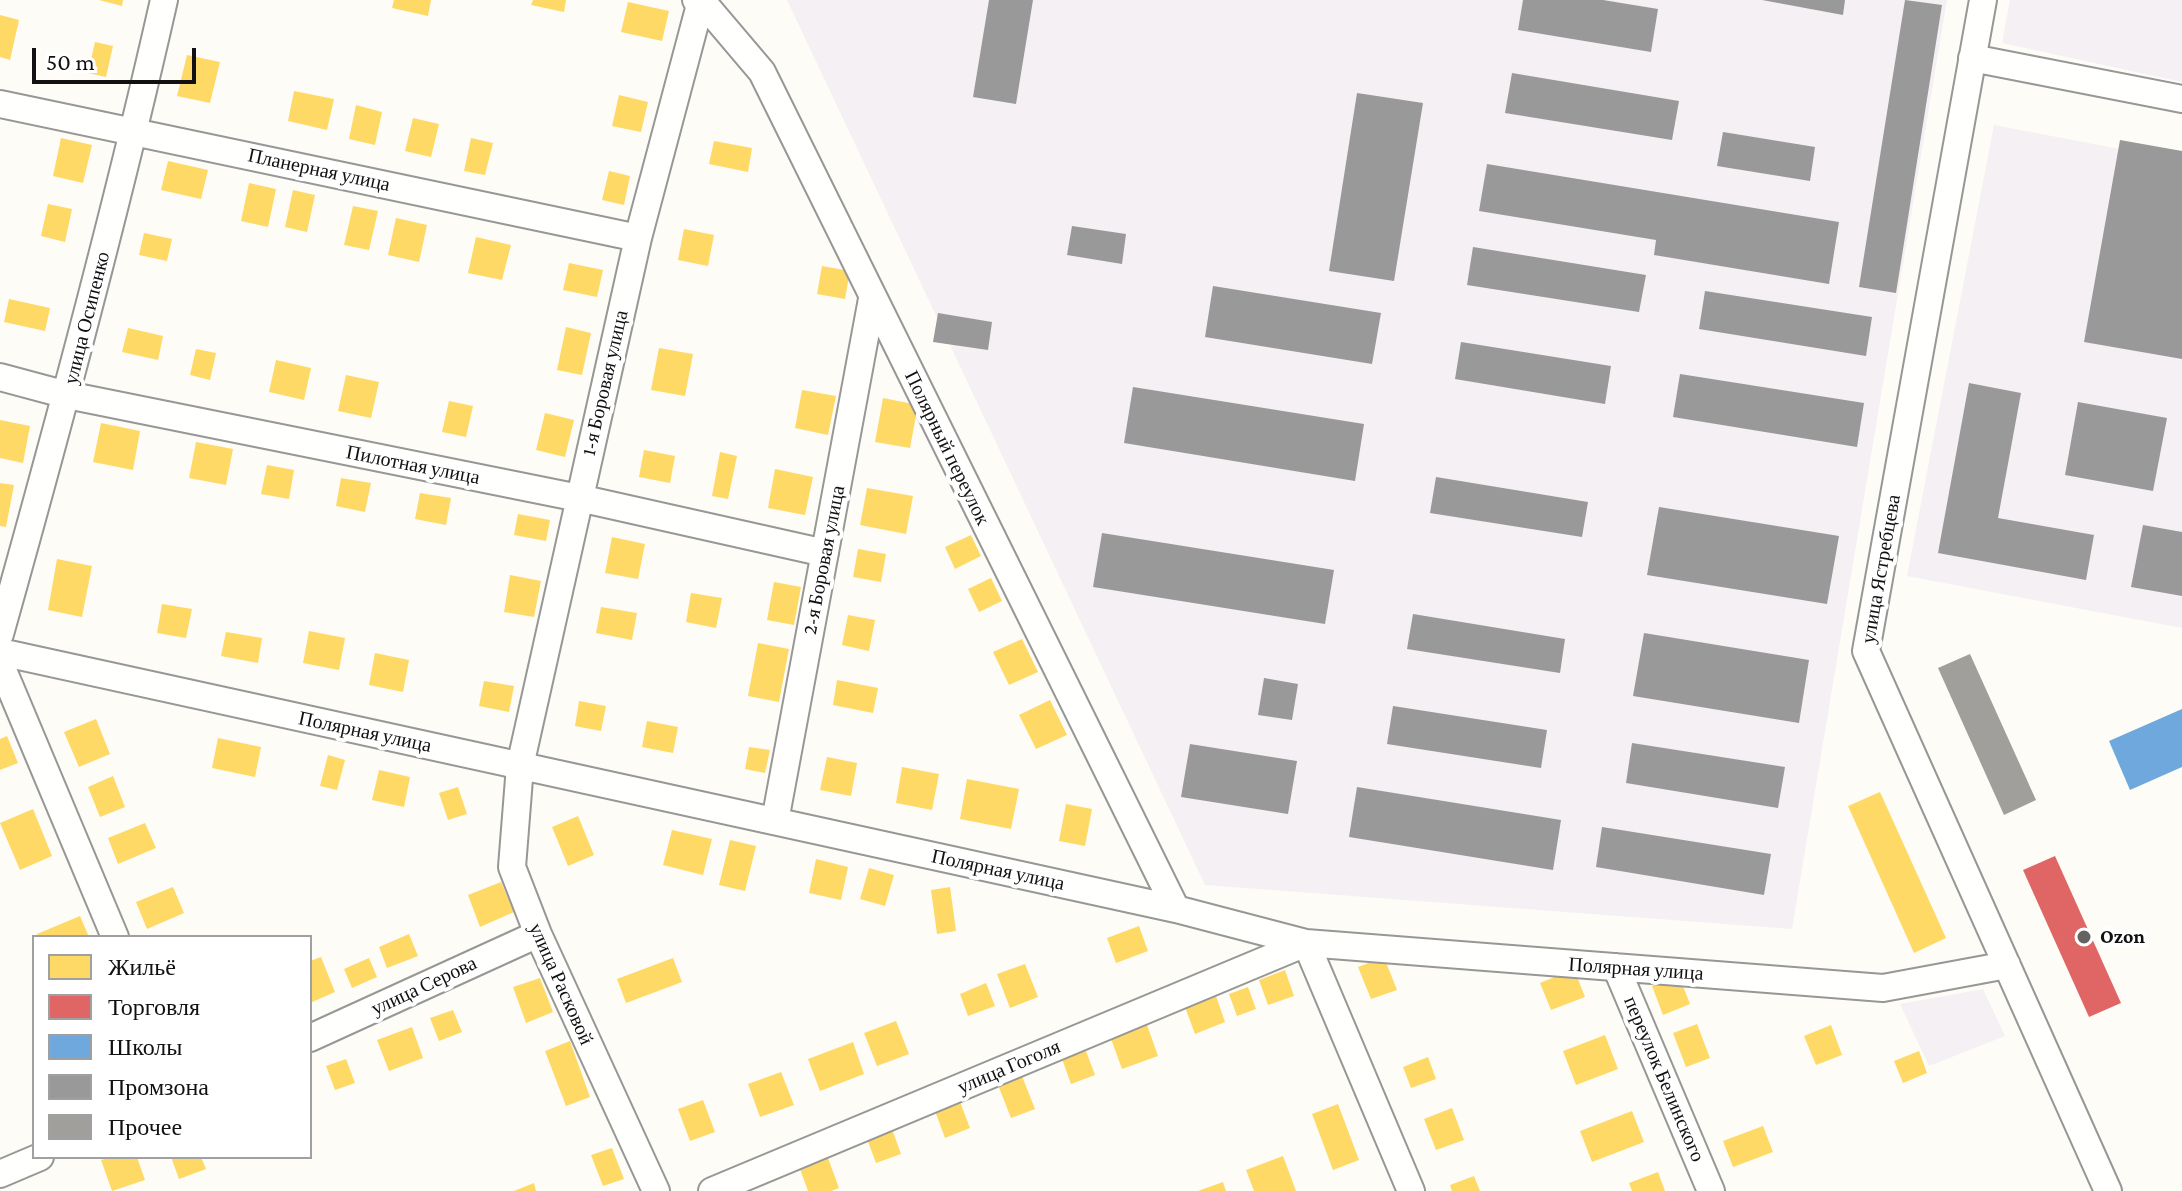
<!DOCTYPE html>
<meta charset="utf-8">
<style>
body{margin:0}
#map{position:relative;width:2182px;height:1191px;overflow:hidden;background:#fdfcf7;font-family:"Crimson Pro",serif}
canvas{display:block}
.legend{position:absolute;left:32px;top:935px;width:280px;height:224px;box-sizing:border-box;background:#fff;border:2px solid #a0a0a0;margin:0;padding:10px 14px;list-style:none;font-size:24px;color:#111}
.legend li{display:flex;align-items:center;gap:16px;height:40px}
.legend b{width:40px;border:2px solid #a0a0a0}
.scale{position:absolute;left:32px;top:48px;width:164px;height:36px;box-sizing:border-box;border:4px solid #111;border-top:0;padding-left:10px;font-size:24px;line-height:28px;white-space:nowrap;color:#111;-webkit-text-stroke:6px #fff;paint-order:stroke}
</style>
<div id="map">
<canvas width="2182" height="1191"></canvas>
<ul class="legend">
<li><b style="height:22px;background:#ffd966"></b>Жильё</li>
<li><b style="height:22px;background:#e06666"></b>Торговля</li>
<li><b style="height:22px;background:#6fa8dc"></b>Школы</li>
<li><b style="height:22px;background:#999"></b>Промзона</li>
<li><b style="height:22px;background:#a19f9c"></b>Прочее</li>
</ul>
<div class="scale">50 m</div>
</div>
<script>
const context = document.querySelector('canvas').getContext('2d');
context.lineJoin = 'round';
function paint(path, color) { context.fillStyle = color; context.fill(path, 'evenodd'); }
function strokePath(path, color, width, dash) { context.strokeStyle = color; context.lineWidth = width; context.lineCap = dash ? 'butt' : 'round'; context.setLineDash(dash || []); context.stroke(path); }
function drawText(font, color, halo, rows, align = 'center') {
  context.font = font + ' "Crimson Pro",serif'; context.lineWidth = 8; context.setLineDash([]); context.textBaseline = 'middle'; context.strokeStyle = halo; context.fillStyle = color; for (const [text, x, y, turn = 0] of rows) {
    context.save(); context.translate(x, y); context.rotate((+turn || 0) * Math.PI / 180); context.textAlign = isNaN(turn) ? turn : align; if (halo) context.strokeText(text, 0, 0); context.fillText(text, 0, 0); context.restore();
  }
}
const industrial = new Path2D(`
 M787 0H1947L1792 929 1205 885Z
 M2010 0H2182V82L2002 43Z
 M1994 125 2182 161V628L1907 576Z
 M1983 989 2005 1036 1929 1066 1900 1004Z`);
const homes = new Path2D(`
 M99 0H123L122 6Z
 M394 0H431L428 16 392 8Z
 M533 0H566L564 12 531 5Z
 M628 2 669 11 662 41 621 32Z
 M0 15 19 20 10 60 0 57Z
 M95 42 113 46 106 77 88 73Z
 M187 55 220 62 210 103 177 96Z
 M294 91 334 99 327 130 288 121Z
 M619 95 648 102 641 132 612 126Z
 M356 105 382 112 375 145 349 139Z
 M413 118 439 124 431 157 405 151Z
 M61 138 92 145 83 183 53 176Z
 M471 138 493 143 485 175 464 171Z
 M714 141 752 148 748 172 709 164Z
 M168 161 208 170 201 199 161 190Z
 M609 171 630 176 624 205 602 200Z
 M249 183 276 189 268 227 241 221Z
 M293 190 315 195 307 232 285 227Z
 M48 204 72 209 65 242 41 236Z
 M353 206 378 211 369 250 344 245Z
 M396 218 427 225 419 262 388 255Z
 M684 229 714 235 708 266 678 260Z
 M144 233 172 239 167 261 139 255Z
 M476 237 511 245 502 280 468 273Z
 M569 263 603 270 597 297 563 290Z
 M822 266 850 271 845 299 817 294Z
 M9 299 50 308 45 331 4 322Z
 M566 327 591 333 582 375 557 370Z
 M128 328 163 336 158 360 122 352Z
 M659 348 693 354 685 396 651 390Z
 M196 349 216 353 210 380 190 375Z
 M276 360 311 368 304 400 269 392Z
 M346 375 379 382 371 418 338 411Z
 M802 390 836 396 828 435 795 428Z
 M883 398 918 405 910 448 875 442Z
 M449 401 473 406 466 437 442 432Z
 M545 413 574 420 565 457 536 450Z
 M0 420 30 426 23 463 0 458Z
 M101 423 140 431 133 470 93 462Z
 M196 442 233 449 226 485 189 478Z
 M644 450 675 456 670 483 639 477Z
 M720 452 737 456 728 499 712 496Z
 M267 465 294 470 289 499 261 494Z
 M775 469 813 477 805 515 768 508Z
 M341 478 371 483 365 512 336 506Z
 M0 483 14 485 6 527 0 526Z
 M867 488 913 496 906 534 860 525Z
 M420 493 451 498 446 525 415 519Z
 M518 514 550 520 546 541 514 535Z
 M971 535 981 556 955 569 945 547Z
 M612 537 645 544 638 579 605 573Z
 M858 549 886 554 881 582 853 577Z
 M57 559 92 566 82 617 48 610Z
 M510 575 541 581 534 617 504 612Z
 M991 578 1002 601 979 612 968 589Z
 M774 582 801 587 794 625 767 620Z
 M691 593 722 598 716 628 686 622Z
 M162 604 192 609 186 638 157 633Z
 M601 607 637 613 632 640 596 633Z
 M848 615 875 620 869 651 842 645Z
 M309 631 345 638 339 670 303 663Z
 M226 632 262 638 258 663 221 656Z
 M1022 639 1038 672 1009 685 993 652Z
 M758 643 789 649 779 702 748 696Z
 M375 653 409 660 403 692 369 685Z
 M837 680 878 688 873 713 833 705Z
 M484 681 514 686 509 712 479 706Z
 M1050 700 1067 735 1036 749 1019 715Z
 M579 701 606 706 601 731 575 726Z
 M96 719 110 754 79 767 64 732Z
 M647 721 678 727 673 753 642 747Z
 M7 736 18 763 0 770V739Z
 M218 738 261 747 255 777 212 768Z
 M749 747 770 750 765 773 745 769Z
 M328 755 345 760 337 790 320 786Z
 M827 757 857 763 851 796 820 790Z
 M902 767 939 774 932 810 896 803Z
 M379 770 410 777 404 807 372 800Z
 M113 776 125 807 100 817 88 787Z
 M967 779 1019 789 1011 829 960 819Z
 M458 787 467 814 448 820 439 793Z
 M1880 792 1946 938 1914 953 1848 806Z
 M1066 804 1092 809 1085 846 1059 841Z
 M33 809 52 856 20 870 0 823Z
 M578 816 594 855 568 866 552 827Z
 M145 823 156 848 118 864 108 838Z
 M672 830 712 839 703 875 663 865Z
 M730 840 756 846 745 891 719 885Z
 M816 859 848 867 841 900 809 893Z
 M869 868 894 875 885 906 860 899Z
 M501 882 514 912 480 927 468 895Z
 M173 887 184 913 147 929 136 902Z
 M950 887 956 931 937 934 931 890Z
 M80 916 89 937H38L37 934Z
 M1139 926 1148 951 1116 963 1107 938Z
 M409 934 418 956 387 968 379 947Z
 M321 957 335 992 310 1003V961Z
 M1384 957 1397 990 1371 999 1358 967Z
 M369 958 377 977 352 988 344 969Z
 M673 958 682 982 626 1003 617 979Z
 M1025 964 1038 997 1010 1008 997 974Z
 M1574 969 1585 997 1551 1010 1540 983Z
 M1285 970 1294 996 1268 1005 1259 980Z
 M1679 976 1690 1004 1663 1015 1652 986Z
 M540 978 553 1012 526 1023 513 987Z
 M986 983 995 1006 968 1016 960 994Z
 M1248 987 1256 1009 1237 1016 1229 994Z
 M1216 996 1225 1022 1195 1034 1185 1007Z
 M453 1010 462 1032 439 1041 430 1018Z
 M896 1021 909 1054 877 1066 864 1033Z
 M1697 1024 1710 1058 1686 1067 1673 1033Z
 M1147 1025 1158 1056 1122 1069 1111 1039Z
 M1831 1025 1842 1055 1816 1065 1804 1036Z
 M412 1027 423 1058 389 1071 377 1040Z
 M1605 1035 1618 1069 1576 1085 1563 1051Z
 M570 1041 590 1097 566 1106 545 1051Z
 M853 1042 864 1074 820 1091 808 1059Z
 M1086 1051 1095 1075 1071 1084 1062 1059Z
 M1919 1051 1927 1073 1903 1083 1894 1061Z
 M1428 1057 1436 1079 1411 1088 1403 1067Z
 M346 1059 355 1083 335 1090 326 1066Z
 M781 1072 794 1105 760 1117 748 1084Z
 M1022 1076 1035 1109 1011 1118 998 1085Z
 M703 1100 715 1132 690 1141 678 1109Z
 M960 1102 970 1128 945 1138 935 1111Z
 M1338 1104 1359 1160 1333 1170 1312 1114Z
 M1452 1108 1464 1140 1436 1150 1424 1119Z
 M1632 1111 1644 1142 1592 1162 1580 1131Z
 M1763 1126 1773 1152 1733 1167 1723 1141Z
 M892 1129 901 1154 876 1163 867 1139Z
 M612 1148 624 1179 603 1186 591 1155Z
 M1283 1156 1296 1191H1254L1246 1170Z
 M110 1157H137L145 1180 112 1191 101 1160Z
 M171 1157H201L206 1169 179 1179Z
 M828 1158 839 1188 831 1191H808L800 1169Z
 M1658 1172 1665 1191H1632L1629 1183Z
 M1474 1176 1480 1191H1452L1450 1185Z
 M1223 1182 1226 1191H1198Z
 M534 1183 536 1191H514Z`);
const shops = new Path2D(`
 M2055 856 2121 1003 2089 1017 2023 870Z`);
const schools = new Path2D(`
 M2182 709V767L2130 790 2109 741Z`);
const industry = new Path2D(`
 M989 0H1033L1016 104 973 97Z
 M1523 0H1603L1658 9 1651 52 1518 30Z
 M1762 0H1845L1843 15Z
 M1905 0 1942 5 1896 293 1859 287Z
 M1512 73 1679 101 1672 140 1505 113Z
 M1357 93 1423 103 1394 281 1329 271Z
 M1723 132 1815 147 1810 181 1717 166Z
 M2120 140 2182 151V359L2084 342Z
 M1487 164 1839 222 1829 284 1654 255 1656 240 1479 211Z
 M1072 226 1126 234 1122 264 1067 255Z
 M1473 247 1646 275 1639 312 1467 285Z
 M1213 286 1381 313 1372 364 1205 337Z
 M1705 291 1872 317 1866 356 1699 329Z
 M938 313 992 322 988 350 933 342Z
 M1461 342 1611 366 1605 404 1455 379Z
 M1680 374 1864 403 1857 447 1673 417Z
 M1969 383 2021 393 1998 518 2094 535 2086 580 1938 553Z
 M1133 387 1364 424 1355 481 1124 443Z
 M2078 402 2167 418 2153 491 2065 475Z
 M1436 477 1588 502 1582 537 1430 513Z
 M1659 507 1839 536 1827 604 1647 575Z
 M2143 525 2182 532V596L2131 587Z
 M1102 533 1334 570 1325 624 1093 587Z
 M1413 614 1565 639 1560 673 1407 649Z
 M1644 633 1809 660 1799 723 1633 696Z
 M1264 678 1298 684 1292 720 1258 715Z
 M1393 706 1547 730 1541 768 1387 744Z
 M1632 743 1785 767 1778 808 1626 783Z
 M1190 744 1297 761 1288 814 1181 797Z
 M1357 787 1561 820 1553 870 1349 837Z
 M1602 827 1771 854 1764 895 1596 867Z`);
const building = new Path2D(`
 M1970 654 2036 800 2004 815 1938 668Z`);
const minor = new Path2D(`
 M701 0 762 72 1176 909
 M1983 0 1866 651 2108 1191
 M1972 58 2182 99
 M0 104 638 238
 M0 377 67 395 579 498 825 553
 M0 634C59 424 116 213 164 0
 M0 652 1176 909 1306 943 1883 988 2007 965
 M0 663 115 937
 M775 821 872 299
 M1616 967 1711 1191
 M310 1038 538 934
 M0 1174 40 1157
 M656 1191 538 934 512 867 520 766 638 238 701 1 696 0
 M712 1191 1306 943 1411 1191`);
const markers = [
 [2084,937,8,"#646362"]
];
const streetNames = [
 ["Планерная улица",319,170,12],
 ["улица Осипенко",87,318,-76],
 ["1-я Боровая улица",605,383,-77],
 ["Полярный переулок",947,448,64],
 ["Пилотная улица",413,465,11],
 ["2-я Боровая улица",824,560,-79],
 ["улица Ястребцева",1881,569,-80],
 ["Полярная улица",365,732,12],
 ["Полярная улица",998,870,12],
 ["Полярная улица",1636,969,4],
 ["улица Расковой",561,984,66],
 ["улица Серова",424,986,-25],
 ["улица Гоголя",1009,1067,-23],
 ["переулок Белинского",1664,1079,67]
];
const poiNames = [
 ["Ozon",2100,937]
];
paint(industrial, '#f5f0f3');
paint(homes, '#ffd966');
paint(shops, '#e06666');
paint(schools, '#6fa8dc');
paint(industry, '#999');
paint(building, '#a19f9c');
strokePath(minor, '#979795', 30);
strokePath(minor, '#fffffe', 26);
for (const [x, y, r, color] of markers) { const dot = new Path2D(); dot.arc(x, y, r, 0, 2 * Math.PI); context.fillStyle = color; context.fill(dot); strokePath(dot, '#fff', 3); }
drawText('20px', '#111', '#fff', streetNames);
drawText('bold 20px', '#111', '#fff', poiNames, 'left');
</script>
